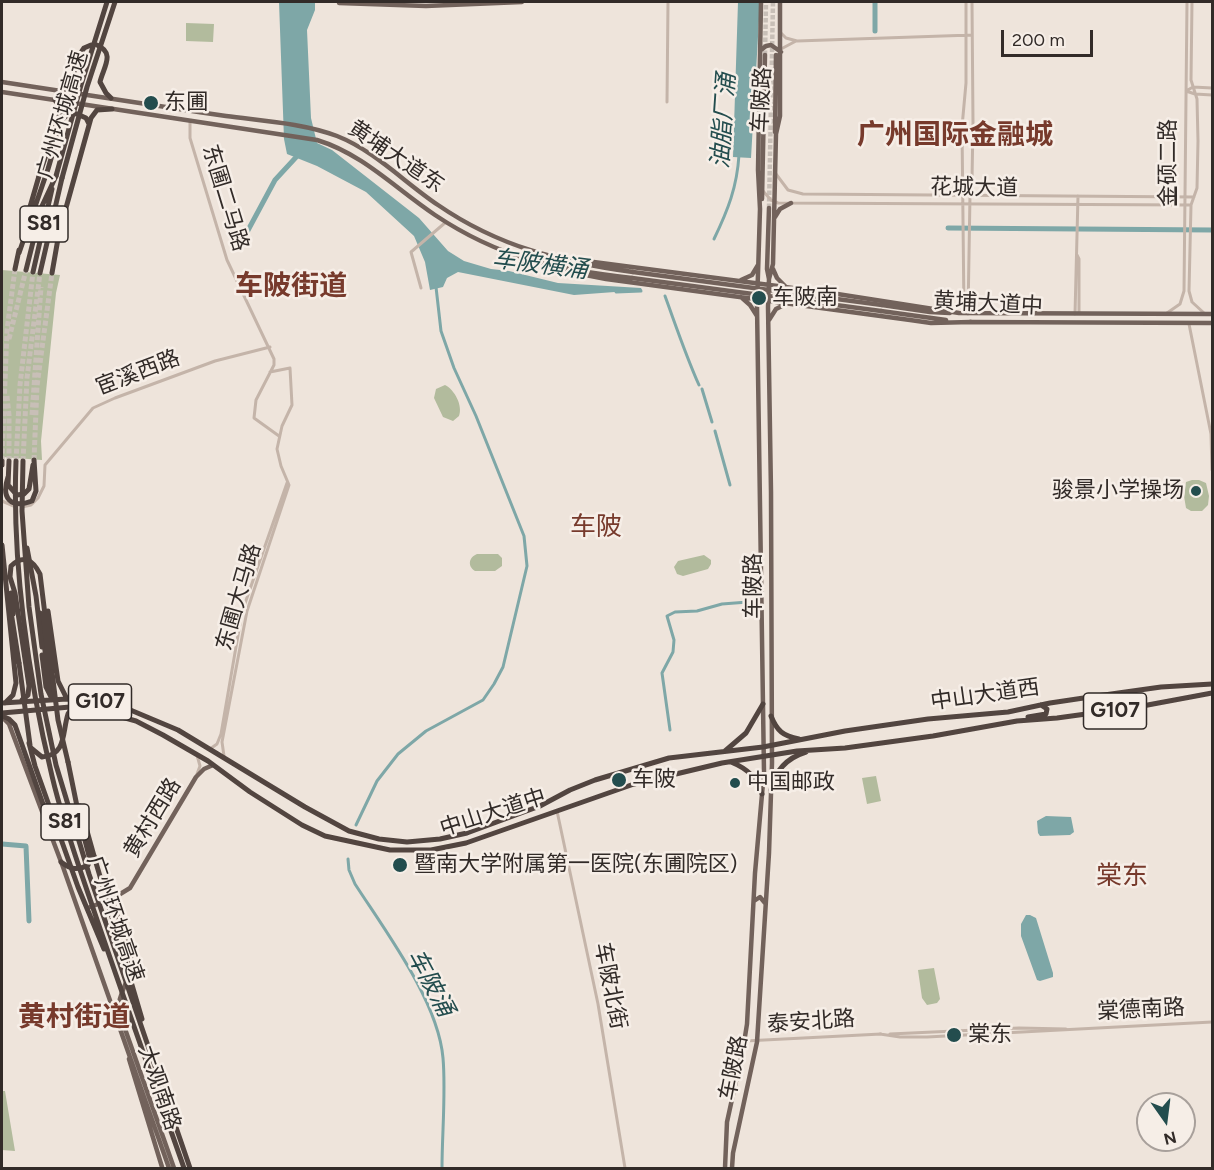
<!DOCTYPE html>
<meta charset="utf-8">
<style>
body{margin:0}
#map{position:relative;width:1214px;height:1170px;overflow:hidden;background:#eee4db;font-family:Figtree,sans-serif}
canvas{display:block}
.frame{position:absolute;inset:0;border:3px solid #322b28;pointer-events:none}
.north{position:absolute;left:1136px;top:1092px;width:60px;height:60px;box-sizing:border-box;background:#f6eee7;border:2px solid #a8a09b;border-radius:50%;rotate:166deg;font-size:16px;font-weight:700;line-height:24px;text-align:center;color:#322b28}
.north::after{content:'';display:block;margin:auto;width:21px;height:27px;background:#234d4e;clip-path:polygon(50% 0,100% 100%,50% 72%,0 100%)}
.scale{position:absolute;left:1001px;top:30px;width:92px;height:27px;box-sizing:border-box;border:3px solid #322b28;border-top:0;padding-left:8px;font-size:18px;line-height:21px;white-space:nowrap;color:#322b28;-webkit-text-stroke:4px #f6eee7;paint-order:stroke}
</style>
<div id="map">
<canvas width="1214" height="1170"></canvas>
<div class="frame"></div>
<div class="north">N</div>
<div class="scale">200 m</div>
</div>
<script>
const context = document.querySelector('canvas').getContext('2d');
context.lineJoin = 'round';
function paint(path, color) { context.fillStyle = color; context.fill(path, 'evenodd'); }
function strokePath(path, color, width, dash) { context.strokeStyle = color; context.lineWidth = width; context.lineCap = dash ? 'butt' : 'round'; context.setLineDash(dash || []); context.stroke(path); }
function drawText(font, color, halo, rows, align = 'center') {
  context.font = font + ' Figtree,"Noto Sans SC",sans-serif'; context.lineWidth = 5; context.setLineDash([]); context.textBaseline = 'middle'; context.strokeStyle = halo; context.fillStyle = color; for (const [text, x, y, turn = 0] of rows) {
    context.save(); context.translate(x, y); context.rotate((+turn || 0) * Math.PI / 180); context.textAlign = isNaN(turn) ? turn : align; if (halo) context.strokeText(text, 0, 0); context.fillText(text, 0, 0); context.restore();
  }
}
const green = new Path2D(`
 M186 23 214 24 213 42 186 41Z
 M2 270 60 275 56 293 41 441 42 460 2 457Z
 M445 385C455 390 463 406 459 416L453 421 443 417 434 398 436 389Z
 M1192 480H1199L1206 483 1209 496 1208 505 1202 511H1191L1186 508 1184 496 1186 482Z
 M477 554H498L502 558V566L495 571H475C467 566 469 557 477 554Z
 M704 555 711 560V564L708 569 683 576 677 574 674 567 678 561Z
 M876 776 881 801 867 804 862 778Z
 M934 968 940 999 937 1003 927 1005 922 998 918 970Z
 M2 1091H5L15 1151 2 1150Z`);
const water = new Path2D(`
 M279 2H315V10L307 30 311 118 317 143 332 150 419 218 448 251 464 261 491 269 509 271 558 283 641 288 642 290 574 295 458 272 447 278 443 287 430 290 425 262 414 236 366 192 317 166 287 154 284 139Z
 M738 2H760L751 158 733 157Z
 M1046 816 1071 817 1074 832 1070 835 1040 836 1038 833 1037 821Z
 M1026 915H1030L1036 918 1053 973V977L1040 981 1037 980 1021 936V924Z`);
const canal = new Path2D(`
 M714 239C728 210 737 187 739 155
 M616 292 641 291
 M665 296C676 326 686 356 699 385
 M702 389 712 422
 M715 431 730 485
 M670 730 662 673 673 652 674 640 667 616 675 612 697 611 722 604 748 602
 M356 825 377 781 398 754 426 731 483 700 494 684 503 667 527 566 524 536 476 416 454 368 441 331 436 287
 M348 859 349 870 355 884C386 932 438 1001 443 1058 446 1092 442 1134 442 1168`);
const river = new Path2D(`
 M875 31V2
 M948 228 1212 230
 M246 234 275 180 299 154
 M2 844 26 846 29 921`);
const majorTunnel = new Path2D(`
 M765 55 766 2
 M769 208 773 2`);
const highwayTunnel = new Path2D(`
 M9 339 26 270
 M7 396 9 415V461
 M32 415 41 287
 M34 460 37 386 52 273
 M2 461 7 330 15 269
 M16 461 20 385 33 272
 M23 461 27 378 40 273`);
const minor = new Path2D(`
 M1192 2 1191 80 1197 99 1198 141 1197 188 1191 205 1189 291 1192 302 1204 313
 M781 33 786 38 797 41 972 35
 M781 49 796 41
 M1186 91 1193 87 1212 88
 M1186 91 1195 94 1212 95
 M667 102 668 2
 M190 121V138L227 260 274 359V365L256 400 254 418 279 436
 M776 174 788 190 803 194 1194 197
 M763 191 771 200 778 203 1191 205
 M1077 255 1079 259V313
 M421 288 411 252 446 222
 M964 313 962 127 966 83V2
 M1167 313 1180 304 1184 291 1187 2
 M968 314 970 195 972 180 973 123 972 2
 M1075 314 1078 196
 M1189 324 1211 434 1212 470
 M2 501 16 507
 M22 507 31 505 38 498 44 486 45 465 93 408 115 398 215 361 270 347
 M210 749 217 744 221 734 242 612 287 483
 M197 755 200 766 197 774
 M224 756 222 742 247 611 289 485 281 466 277 449 282 426 292 405 290 368 270 372
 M557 811 598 1004 625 1168
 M880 1034 900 1037H927L1212 1022
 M890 1034 1019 1028 1066 1029
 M745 1041 881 1034`);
const major = new Path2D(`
 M339 3 426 6 522 2
 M761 50 766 46 771 45 781 52
 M2 82C76 93 151 105 226 116 263 121 302 123 337 136 375 151 405 183 438 205 499 247 561 262 633 272
 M2 92 317 140C363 154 396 189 435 215 501 259 555 269 632 278
 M775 132 776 55
 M762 199 765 55
 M769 208 767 269 769 279
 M775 217 780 209 791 203
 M563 258 831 293 959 313
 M773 269 777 278 785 286
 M565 271 606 279 910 320 931 323 971 322
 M741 280 752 275 758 265
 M741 297 750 305 757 316
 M882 305 930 312 950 313
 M881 311 946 320
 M959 313 1212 314
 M769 320 776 309 786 304
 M970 322 1212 323
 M4 719 9 724 63 867 169 1168
 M112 899 131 958C133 977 119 990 118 1009L174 1168
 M754 901 760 897 765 903
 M90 907 112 899 130 888 196 777 204 769 213 765
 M129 1059 162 1167
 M725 1168 727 1122 743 1049 747 1024 755 873 764 772 757 306 760 209 758 170 761 2
 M732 1168 733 1153 757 1042 769 853 772 763 771 492 768 307 769 279 773 264 776 134 780 116V2`);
const highway = new Path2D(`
 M97 45C116 53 103 68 100 82L106 93 111 98
 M63 119 69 113 77 114 86 118 89 124
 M25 224 39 176
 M19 253 48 169 62 121V111L55 100
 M15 269 19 250
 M26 270 42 206 56 176
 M33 272 52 189
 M40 273 62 178
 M52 273 59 233 91 118 97 110 112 109
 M9 461 8 485 17 495 24 494 29 489 33 465
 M2 465V461
 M8 477C1 498 10 509 32 501L36 491 34 460
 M2 545 16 683 13 695 5 703
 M11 593 13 614
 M48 611 58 681 67 699
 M11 612 19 663
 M40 613 49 681 54 695
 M42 655 46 687 52 699
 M22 700 28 695 29 686 15 593 10 577 11 566C24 554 33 560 40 574L52 672
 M2 703 67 699 100 702 128 709 178 730 305 807 349 831 379 839 407 842 440 839 467 833 540 806 570 790 595 780 669 758 763 747 845 731 928 719 1008 712 1050 703 1097 696 1161 687 1212 684
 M2 713 70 707 111 714 136 721 163 735 208 761 250 792 302 825 325 836 390 850H431L466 843 634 784 722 763 797 751 845 748 933 736 1017 721 1057 718 1137 707 1212 693
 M2 716 9 719 15 725 43 804 57 833
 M771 716C777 731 783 736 799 739
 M1028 717 1046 714 1047 709 1041 705
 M31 748 42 757C67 755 62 732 68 714L70 711 75 710
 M725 751 746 733 763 704
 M731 762C748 769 756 777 762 794
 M771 790C775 770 787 758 806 752
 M80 806 94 856
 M61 862C70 869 77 871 88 865L90 860 80 821 68 762`);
const majorBridge = new Path2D(`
 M633 272 882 305
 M632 278 881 311`);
const highwayBridge = new Path2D(`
 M39 176 80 54 84 48 91 45
 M56 176 81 85 107 2
 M62 178 87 87 115 2
 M16 461C12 563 28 677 52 776 62 819 77 861 91 902 121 991 153 1080 184 1168
 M23 461 22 511 29 607 41 694 56 765 89 874 190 1168
 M27 548 36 596 42 647
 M19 663 30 745
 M52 672 58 720 68 762
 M29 743 35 766 78 887 104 949
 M94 856 142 1019`);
const markers = [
 [151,103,8,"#234d4e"],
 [759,298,8,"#234d4e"],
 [1196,491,6,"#234d4e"],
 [619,780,8,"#234d4e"],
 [735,783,6,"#234d4e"],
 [400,865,8,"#234d4e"],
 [954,1035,8,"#234d4e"]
];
const shields = [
 [44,224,48],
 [100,702,63],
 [1115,711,63],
 [65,822,48]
];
const shieldNames = [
 ["S81",44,224],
 ["G107",100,702],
 ["G107",1115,711],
 ["S81",65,822]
];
const streetNames = [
 ["车陂路",762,100,-87],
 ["广州环城高速",63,115,-74],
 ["黄埔大道东",396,157,34],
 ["金硕二路",1169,163,-90],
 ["花城大道",974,188,1],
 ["东圃二马路",225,198,73],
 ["黄埔大道中",988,304,3],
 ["宦溪西路",138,373,-21],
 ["车陂路",754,586,-90],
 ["东圃大马路",239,597,-74],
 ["中山大道西",985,695,-8],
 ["中山大道中",493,813,-18],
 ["黄村西路",153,818,-59],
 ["广州环城高速",115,919,71],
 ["车陂北街",610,986,79],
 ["棠德南路",1141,1010,-3],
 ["泰安北路",811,1022,-4],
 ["车陂路",734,1068,-79],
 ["大观南路",159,1088,71]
];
const poiNames = [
 ["东圃",164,103],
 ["车陂南",772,298],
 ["骏景小学操场",1184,491,"right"],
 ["车陂",632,780],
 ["中国邮政",747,783],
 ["暨南大学附属第一医院(东圃院区)",414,865],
 ["棠东",968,1035]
];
const waterNames = [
 ["油脂厂涌",724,121,-86],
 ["车陂横涌",540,265,7],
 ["车陂涌",430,983,62]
];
const quarterNames = [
 ["车陂",596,527],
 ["棠东",1122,876]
];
const districtNames = [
 ["广州国际金融城",955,136],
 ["车陂街道",291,287],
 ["黄村街道",74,1018]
];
paint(green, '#b2bb9d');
paint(water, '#7ea7a7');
strokePath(canal, '#7ea7a7', 3);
strokePath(river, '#7ea7a7', 5);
strokePath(majorTunnel, '#c8bfb7', 4.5, [4.5, 2]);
strokePath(highwayTunnel, '#c8bfb7', 5, [5, 2.5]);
strokePath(minor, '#c4b4a9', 3);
strokePath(major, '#72625b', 4.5);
strokePath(highway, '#524540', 5);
strokePath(majorBridge, '#72625b', 4.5);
strokePath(highwayBridge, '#524540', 5);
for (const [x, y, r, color] of markers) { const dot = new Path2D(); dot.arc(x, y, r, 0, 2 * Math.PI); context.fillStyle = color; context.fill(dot); strokePath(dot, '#f6eee7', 2); }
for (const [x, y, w] of shields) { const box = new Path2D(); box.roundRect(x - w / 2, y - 18, w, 36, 4.5); context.fillStyle = '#f6eee7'; context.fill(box); strokePath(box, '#322b28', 1.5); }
drawText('bold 21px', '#322b28', null, shieldNames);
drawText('22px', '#322b28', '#f6eee7', streetNames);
drawText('22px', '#322b28', '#f6eee7', poiNames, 'left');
drawText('italic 24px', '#234d4e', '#f6eee7', waterNames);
drawText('26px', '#773a2c', '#f6eee7', quarterNames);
drawText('bold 28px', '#773a2c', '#f6eee7', districtNames);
</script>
